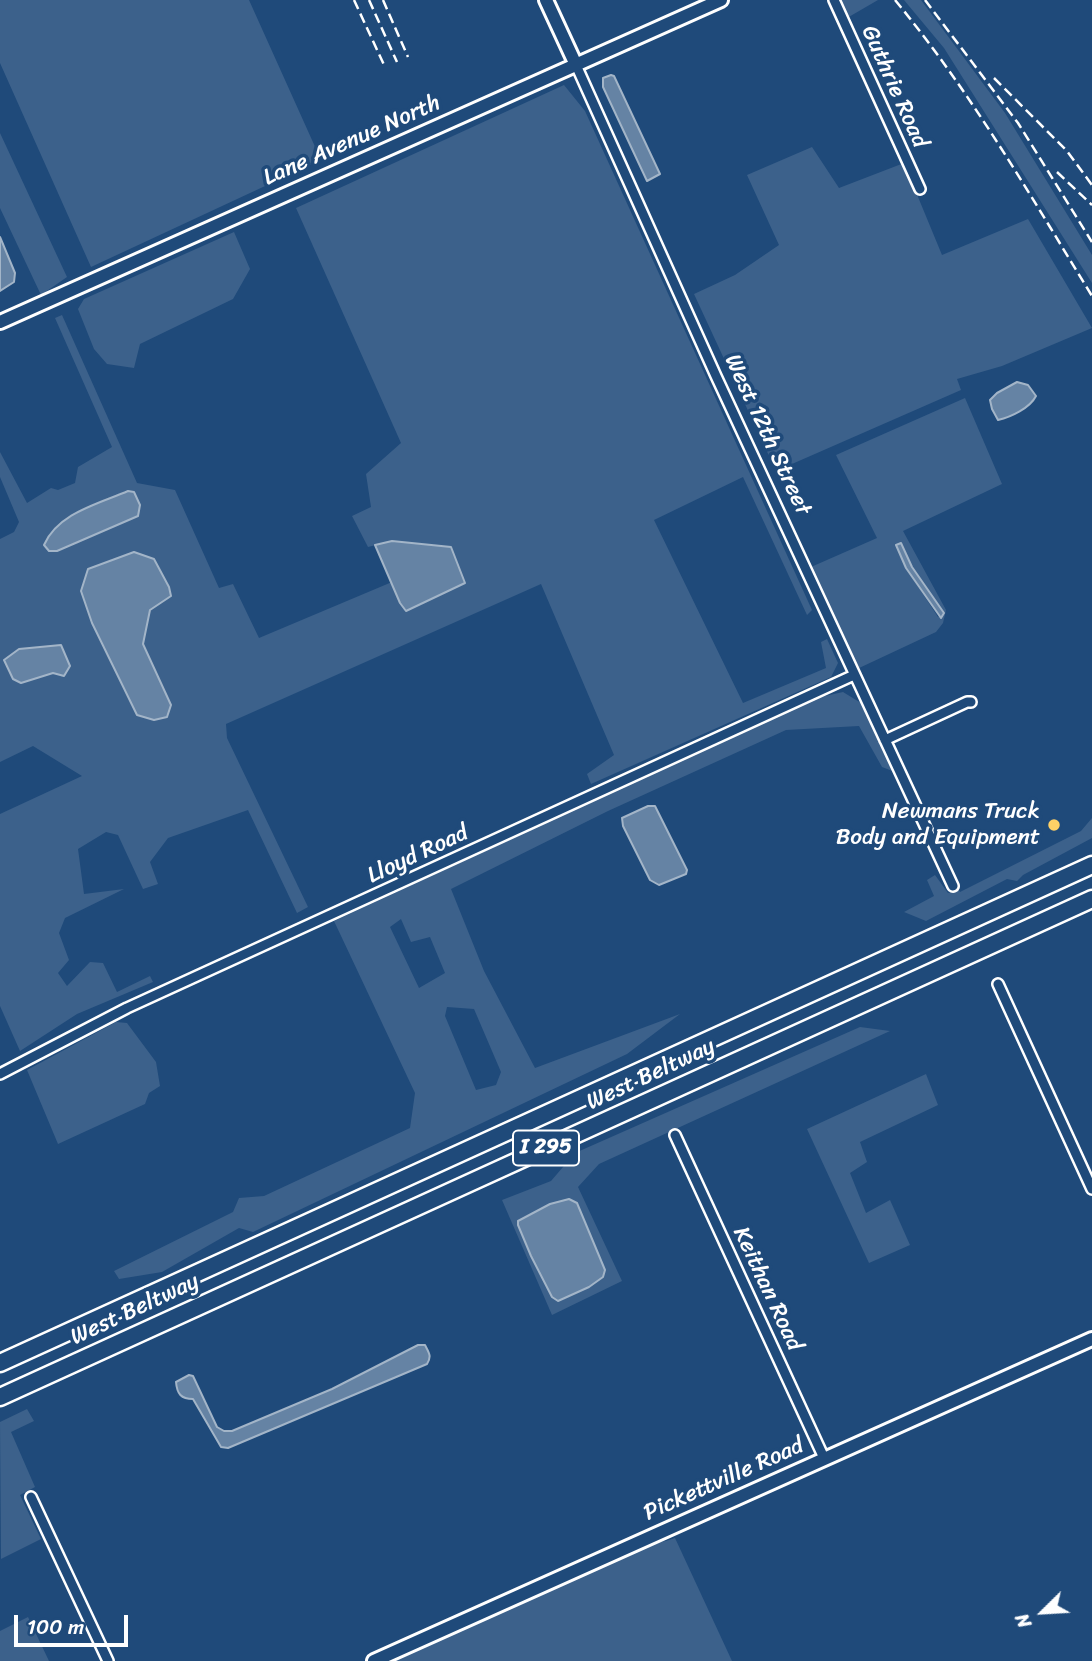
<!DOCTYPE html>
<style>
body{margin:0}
#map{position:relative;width:1092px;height:1661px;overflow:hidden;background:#1f4a7a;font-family:Sriracha,sans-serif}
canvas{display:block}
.north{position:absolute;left:1008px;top:1577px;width:70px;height:70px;-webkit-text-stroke:5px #1f4a7a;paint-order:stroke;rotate:246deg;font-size:19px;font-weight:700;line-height:28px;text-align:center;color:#fff}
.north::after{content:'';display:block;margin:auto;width:24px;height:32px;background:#fff;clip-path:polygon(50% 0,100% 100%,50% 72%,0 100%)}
.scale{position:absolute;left:14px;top:1615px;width:114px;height:32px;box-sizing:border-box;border:4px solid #fff;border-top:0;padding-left:9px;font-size:21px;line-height:24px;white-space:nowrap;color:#fff;-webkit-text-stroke:5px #1f4a7a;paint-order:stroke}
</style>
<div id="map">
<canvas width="1092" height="1661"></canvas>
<div class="north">N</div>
<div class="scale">100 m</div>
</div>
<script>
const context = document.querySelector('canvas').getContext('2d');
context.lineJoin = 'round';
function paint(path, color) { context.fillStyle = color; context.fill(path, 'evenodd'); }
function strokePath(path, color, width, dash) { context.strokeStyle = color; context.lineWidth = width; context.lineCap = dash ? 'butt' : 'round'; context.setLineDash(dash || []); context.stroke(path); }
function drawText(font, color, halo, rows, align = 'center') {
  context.font = font + ' Sriracha,sans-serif'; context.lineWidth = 7; context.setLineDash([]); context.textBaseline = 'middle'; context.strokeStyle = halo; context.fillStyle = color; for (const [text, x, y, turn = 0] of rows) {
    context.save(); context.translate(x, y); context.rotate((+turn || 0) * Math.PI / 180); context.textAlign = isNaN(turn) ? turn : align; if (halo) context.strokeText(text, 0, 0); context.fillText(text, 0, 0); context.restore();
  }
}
const green = new Path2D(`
 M0 0H249L321 160 91 267 0 63Z
 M838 0H878L847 18Z
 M904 0H921L1005 113 1092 255V283L944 48Z
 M564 85 585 111 812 610 807 615 743 477 654 520 743 703 826 668 821 642 827 639 838 663 831 677 591 784 587 774 614 755 541 584 226 724 227 738 308 907 297 913 248 810 168 838 150 862 158 884 143 889 118 835 106 832 78 849 84 894 124 889 65 918 59 933 69 960 58 973 67 986 90 962 103 963 117 992 150 976 153 982 77 1014 20 1051 0 1006V814L82 776 33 746 0 762V539L14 532 19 522 0 477V452L27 503 51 488 58 490 75 483 78 467 112 447 55 318 62 315 137 483 175 490 219 588 233 584 259 638 392 582 400 603 407 611 465 582 392 541 368 547 352 516 371 507 366 474 401 443 296 208ZM81 591 150 610 143 644 137 715 92 623Z
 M0 133 67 277 41 295 0 208Z
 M812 147 839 188 904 163 942 255 1028 219 1092 328 1002 366 957 379 961 390 776 471 694 294 735 275 779 245 747 175Z
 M234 232 250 269 233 299 140 344 134 368 107 364 94 349 78 309 84 299Z
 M965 398 1002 484 903 531 946 610 943 623 936 632 857 669 811 567 877 538 836 455ZM901 544 912 567 943 613 938 617 906 568 896 545Z
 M843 692 861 703 895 772 882 767 859 726 786 730 608 811 451 889 484 971 535 1068 680 1014 627 1054 253 1232 239 1228 162 1272 119 1279 114 1271 233 1212 239 1198 264 1196 410 1128 415 1093 334 921 816 698ZM401 919 411 942 430 937 445 973 419 988 390 927ZM447 1007 474 1009 501 1072 496 1085 476 1090 445 1016Z
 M1092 818V838L1023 875 1017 881 1007 879 926 921 904 912 934 896 927 880 935 875 948 893 958 889 960 892 1081 831Z
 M116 1022 127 1023 156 1062 160 1086 149 1093 145 1104 58 1144 27 1070Z
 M860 1027 890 1031 599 1164 578 1187 622 1281 552 1315 502 1200 551 1181 575 1153Z
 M926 1074 938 1105 860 1142 867 1162 850 1173 866 1213 890 1200 910 1245 869 1263 807 1129Z
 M27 1409 34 1421 11 1432 35 1487 20 1495 41 1539 1 1559 0 1422Z
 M675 1538 732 1661H394L652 1543 666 1541Z
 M28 1617 49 1661H0V1631Z`);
const water = new Path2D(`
 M611 75 614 76 660 174 647 181 603 87V78Z
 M0 237 15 273 14 282 0 291Z
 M1017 382 1028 385 1036 396C1030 408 1011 417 998 420L992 409 990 400 997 393Z
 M128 491 134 492 140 505 138 516 57 551H49L44 545C58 513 98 504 128 491Z
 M392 541 451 547 465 583 406 611 400 603 375 545Z
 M901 543 912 567 944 613 941 618 906 568 896 545Z
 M134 552 154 559 169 587 171 596 150 610 143 644 171 705 167 717 154 720 137 715 92 623 81 591 88 569Z
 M61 645 70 666 64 676 53 673 21 683 13 679 4 660 19 649Z
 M648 806H655L687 870 686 874 659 885 650 880 623 826 622 818Z
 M569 1199 577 1203 605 1270 603 1277 589 1287 558 1301 552 1297 531 1256 518 1225V1221L550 1204Z
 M418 1345H425C429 1353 432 1356 427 1364L228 1448 221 1447 193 1399C181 1399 177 1394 176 1382L189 1375 193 1376 217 1427 224 1431H232L332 1389Z`);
const street = new Path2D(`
 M834 0 920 189
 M576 65 716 376 953 886
 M885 740 967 702H971
 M998 984 1092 1189
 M0 1074 127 1008 854 675
 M675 1135 824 1458
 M31 1497 108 1661`);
const secondary = new Path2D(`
 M546 0 576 65
 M0 322 721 0
 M374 1661 1092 1339`);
const highway = new Path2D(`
 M0 1363 1092 865
 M0 1397 1092 899`);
const rail = new Path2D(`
 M354 0 385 67
 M369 0 397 62
 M383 0 408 57
 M895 0C971 92 1030 195 1092 296
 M925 0 1018 123 1092 242
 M994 78 1067 151 1092 185
 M1057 172 1092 205`);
const markers = [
 [1054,825,7,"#ffd166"]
];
const shields = [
 [546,1148,66]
];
const shieldNames = [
 ["I 295",546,1148]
];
const streetNames = [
 ["Guthrie Road",894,87,66],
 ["Lane Avenue North",352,141,-24],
 ["West 12th Street",767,435,65],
 ["Lloyd Road",418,855,-25],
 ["West Beltway",651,1075,-25],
 ["Keithan Road",767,1289,65],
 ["West Beltway",135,1310,-25],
 ["Pickettville Road",724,1480,-24]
];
const poiNames = [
 ["Newmans Truck",1040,812],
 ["Body and Equipment",1040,838]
];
paint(green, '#3c618b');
paint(water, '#6583a4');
strokePath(water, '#a3b5c8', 2);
strokePath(street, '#fff', 14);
strokePath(secondary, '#fff', 18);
strokePath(highway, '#fff', 21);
strokePath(street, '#1f4a7a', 9);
strokePath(secondary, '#1f4a7a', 12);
strokePath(highway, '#1f4a7a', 16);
strokePath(rail, '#fff', 2.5, [10, 5]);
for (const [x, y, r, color] of markers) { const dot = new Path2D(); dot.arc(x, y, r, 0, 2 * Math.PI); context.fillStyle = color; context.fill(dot); strokePath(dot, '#1f4a7a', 2.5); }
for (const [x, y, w] of shields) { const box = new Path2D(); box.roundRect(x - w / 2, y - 17.5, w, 35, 5); context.fillStyle = '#1f4a7a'; context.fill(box); strokePath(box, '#fff', 2); }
drawText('bold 21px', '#fff', null, shieldNames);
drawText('23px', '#fff', '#1f4a7a', streetNames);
drawText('23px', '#fff', '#1f4a7a', poiNames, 'right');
</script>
